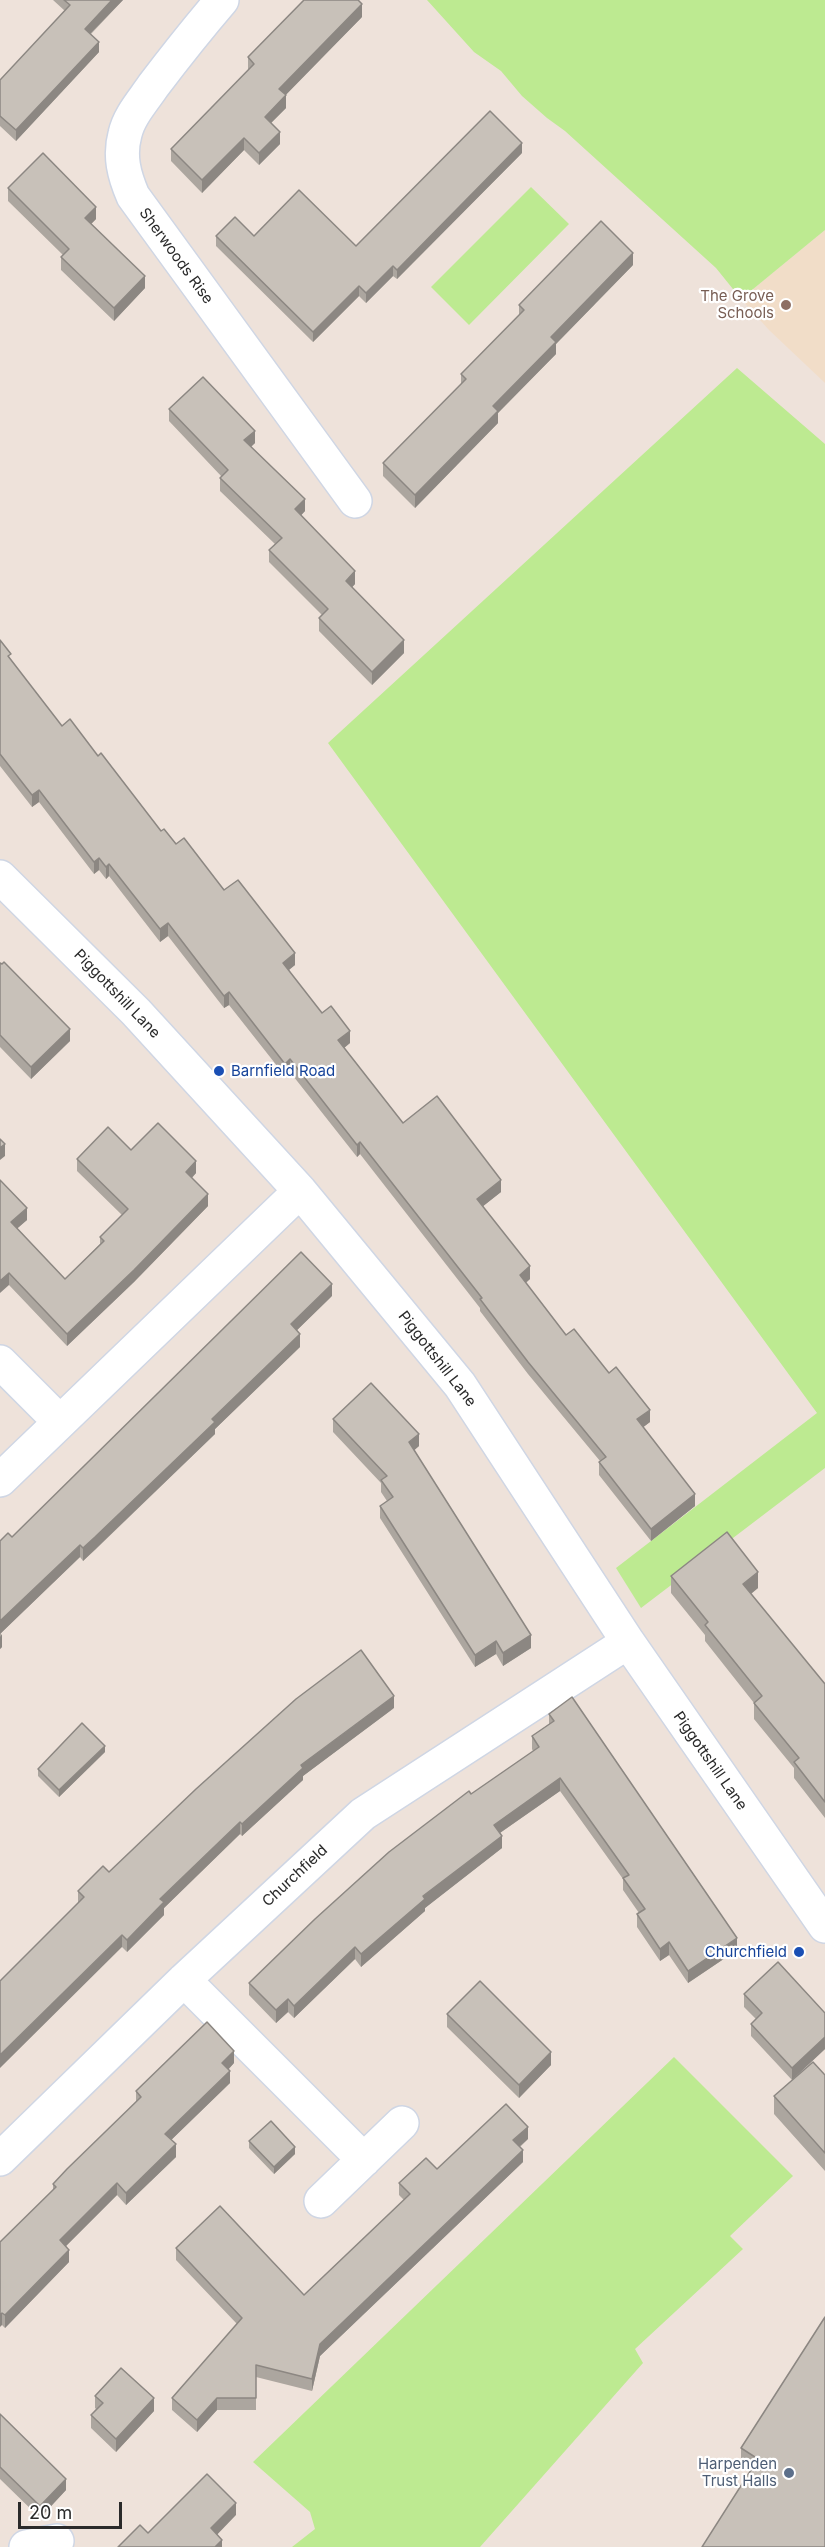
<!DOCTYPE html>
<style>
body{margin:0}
#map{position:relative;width:825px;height:2547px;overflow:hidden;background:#eee2da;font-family:Inter,sans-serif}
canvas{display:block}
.scale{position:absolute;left:18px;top:2502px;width:104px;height:27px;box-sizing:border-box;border:3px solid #2a2a2a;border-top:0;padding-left:8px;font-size:18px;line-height:21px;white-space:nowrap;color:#2a2a2a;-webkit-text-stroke:4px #fff;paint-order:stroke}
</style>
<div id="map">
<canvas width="825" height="2547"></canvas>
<div class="scale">20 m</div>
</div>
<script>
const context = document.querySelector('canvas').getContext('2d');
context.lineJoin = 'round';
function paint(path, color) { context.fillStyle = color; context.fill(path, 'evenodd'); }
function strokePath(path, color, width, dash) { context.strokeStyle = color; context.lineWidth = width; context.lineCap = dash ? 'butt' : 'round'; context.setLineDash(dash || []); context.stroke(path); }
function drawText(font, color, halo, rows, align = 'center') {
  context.font = font + ' Inter,sans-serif'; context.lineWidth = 4.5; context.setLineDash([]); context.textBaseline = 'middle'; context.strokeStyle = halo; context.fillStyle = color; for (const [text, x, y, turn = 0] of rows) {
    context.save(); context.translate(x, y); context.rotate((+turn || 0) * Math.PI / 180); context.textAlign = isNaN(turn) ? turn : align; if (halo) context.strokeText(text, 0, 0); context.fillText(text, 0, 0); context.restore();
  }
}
const education = new Path2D(`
 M825 230V383L769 330 741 299Z`);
const green = new Path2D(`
 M427 0H825V230L741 299 716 268 565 131 547 118 522 96 501 71 474 52Z
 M531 187 569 224 469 325 431 287Z
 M737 368 825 444V1468L641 1608 616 1568 817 1413 328 743Z
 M674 2057 793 2176 730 2236 743 2249 635 2349 643 2363 480 2547H292L315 2529 310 2512 253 2462Z`);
const minor = new Path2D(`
 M222 0C198 28 175 57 153 86 143 101 129 116 125 134 119 156 124 175 133 196L355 501
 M0 877 136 1012 300 1191 460 1385 628 1642 825 1926
 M0 1362 60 1422
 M0 1480 300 1191
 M184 1980 364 2160
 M0 2159 184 1980 363 1814 628 1642
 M321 2201 402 2123
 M26 2547 57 2541`);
const wall = new Path2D(`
 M53 0H123L91 34 99 52 16 141 0 126V80L65 11Z
 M362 17 285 95 286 108 271 123 280 144 259 165 244 150 202 193 171 161V149L248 71V57Z
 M522 153 397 279 393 276 366 303 359 296 313 342 216 246V236H254L356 246Z
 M8 188 96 219 91 224 145 288 114 321 61 270V257L63 255 8 201Z
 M633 265 556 344V354L498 413V423L415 508 383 476V463L461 384V374L519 315V305Z
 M169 409 255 443 251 447 305 511 301 515 355 584 352 587 404 653 372 685 319 631V618L322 615 269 562V550L275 544 220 491V478L222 477 169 421Z
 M0 640 11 660 62 726 98 756 161 831 224 890 295 965 288 970 322 1013 350 1043 344 1048 403 1123 501 1192 483 1206 530 1279 526 1283 566 1335 609 1373 650 1422 643 1427 695 1506 651 1541 599 1475V1462L600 1461 528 1374 480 1311V1308L360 1154 357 1157 290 1072 285 1076 229 1005 224 1008 168 936 160 942 109 876 106 879 99 870 94 874 39 802 32 807 0 766Z
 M0 963 70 1041 31 1079 0 1047Z
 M131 1150 196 1173 192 1178 208 1206 134 1282 67 1346 9 1285 0 1180 27 1220 17 1228 65 1279 100 1244V1237L122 1215 77 1171V1159Z
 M332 1296 297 1330 300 1347 215 1429V1434L95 1550 83 1561 80 1557 1 1633 2 1647 0 1649V1541L12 1537Z
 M333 1419 419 1446 414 1450 531 1648 503 1666 496 1654 475 1667 380 1518V1506L387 1501 381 1492V1483L333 1432Z
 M671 1576 758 1588 751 1594 825 1684V1818L794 1778V1768L754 1719V1703L705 1641V1635L671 1593Z
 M394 1708 303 1776V1780L242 1836 240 1834 164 1908V1915L127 1952 78 1903V1891Z
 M549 1714 737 1950 688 1983 669 1955 660 1961 637 1927V1914L639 1913 623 1890V1879L560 1791 500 1833 502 1848 425 1908V1911L361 1967 355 1959 294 2018 288 2012 276 2023 249 1995V1983L471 1794 533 1751 532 1749V1736L549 1724Z
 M105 1752 59 1797 38 1776V1769Z
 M744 1994 825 2013V2049L792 2080 751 2036V2024L756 2019 744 2007Z
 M447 2014 551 2065 519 2098 447 2027Z
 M234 2063 228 2070 230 2083 171 2140 176 2157 126 2205 117 2195 66 2246 69 2262 5 2328 2 2325 0 2242 53 2190V2184L136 2102V2091Z
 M825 2075V2171L774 2114V2096Z
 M528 2139 520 2147 523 2162 320 2356 312 2391 256 2377V2410H217L197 2432 172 2410V2398L237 2324 176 2260V2248L304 2295 404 2200 399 2195V2183Z
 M249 2141 295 2154 274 2174 249 2148Z
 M825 2317V2547L750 2472 741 2466V2448Z
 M95 2396 154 2411 116 2452 91 2428V2415L96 2409 95 2408Z
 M0 2414 66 2490 40 2518 0 2479Z`);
const shadedWall = new Path2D(`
 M112 0H123L85 39V29Z
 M362 4V17L279 102V89Z
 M99 42V52L16 141V130Z
 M286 95V108L265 129V117Z
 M280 132V144L259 165V153Z
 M244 138V150L202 193V180Z
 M522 143V153L397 279V270Z
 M96 207V219L85 230V218Z
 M633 253V265L556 344V354L498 413V423L415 508V495L493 406 551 337Z
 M393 266V276L366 303V293Z
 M145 276V288L114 321V308Z
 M359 286V296L313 342V332Z
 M255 431V443L244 453V440Z
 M305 499V511L295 522V509Z
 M355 571V584L346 594V581Z
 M404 640V653L372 685V672Z
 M39 790V802L32 807V795Z
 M99 858V870L94 874V862Z
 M109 864V876L106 879V867Z
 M168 923V936L160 942V929Z
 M295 953V965L283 975V963Z
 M229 992V1005L224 1008V996Z
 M70 1029V1041L31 1079V1067Z
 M350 1031V1043L338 1053V1040Z
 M290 1059V1072L285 1076V1064Z
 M360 1142V1154L357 1157V1145Z
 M5 1144V1156L0 1160V1148Z
 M196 1161V1173L186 1184V1172Z
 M501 1180V1192L477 1211V1199Z
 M208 1194V1206L134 1282 67 1346V1334Z
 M27 1208V1220L11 1234V1222Z
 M530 1266V1279L520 1287V1275Z
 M9 1273V1285L0 1293V1281Z
 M332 1284V1296L291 1336V1324Z
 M300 1334V1347L215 1429V1434L83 1561V1548L212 1419Z
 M650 1410V1422L637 1432V1419Z
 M419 1434V1446L409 1455V1442Z
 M695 1494V1506L651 1541V1529Z
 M80 1545V1557L0 1634V1621Z
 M758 1572V1588L743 1600V1584Z
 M2 1634V1647L0 1649V1637Z
 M531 1635V1648L503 1666V1653Z
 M496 1641V1654L475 1667V1655Z
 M394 1696V1708L303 1776V1780L242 1836V1824L301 1765Z
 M105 1746V1752L59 1797V1790Z
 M560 1778V1791L494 1837V1825Z
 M240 1822V1834L164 1908V1915L127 1952V1940L160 1899Z
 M502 1836V1848L425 1908V1911L361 1967V1954L423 1896Z
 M122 1935V1947L0 2068V2055Z
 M737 1938V1950L688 1983V1971Z
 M669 1942V1955L660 1961V1949Z
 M355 1947V1959L294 2018V2006Z
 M288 1999V2012L276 2023V2010Z
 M825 2037V2049L792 2080V2068Z
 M234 2051V2063L222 2076V2063Z
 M551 2052V2065L519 2098V2085Z
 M230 2071V2083L165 2146V2134Z
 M528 2127V2139L513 2152V2140Z
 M176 2144V2157L126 2205V2193Z
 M295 2147V2154L274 2174V2167Z
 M523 2150V2162L320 2356 312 2391V2379L320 2344Z
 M117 2183V2195L60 2252V2240Z
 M69 2250V2262L5 2328V2315Z
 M2 2313V2325L0 2327V2315Z
 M154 2398V2411L116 2452V2439Z
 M217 2398V2410L197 2432V2420Z
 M66 2479V2490L40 2518V2506Z
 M236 2503V2515L211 2541V2528Z
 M222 2540V2547H215Z`);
const building = new Path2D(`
 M64 0H112L85 29 99 42 16 130 0 116V80L70 5Z
 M304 0H358L362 4 279 89 286 95 265 117 280 132 259 153 244 138 202 180 171 149 254 64 248 57Z
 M490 111 522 143 397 270 393 266 366 293 359 286 313 332 216 236 235 217 254 236 299 190 356 246Z
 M43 153 96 207 85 218 145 276 114 308 61 257 69 249 8 188Z
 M601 221 633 253 551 337 556 342 493 406 498 411 415 495 383 463 466 379 461 374 524 310 519 305Z
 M203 377 255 431 244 440 305 499 295 509 355 571 346 581 404 640 372 672 319 618 328 609 269 550 282 538 220 478 228 470 169 409Z
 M0 640 11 654 8 656 62 726 70 719 98 756 101 753 161 831 164 829 176 844 184 838 224 890 238 880 295 953 283 963 322 1013 331 1006 350 1031 338 1040 403 1123 437 1096 501 1180 477 1199 530 1266 520 1275 566 1335 574 1329 609 1373 616 1367 650 1410 637 1419 695 1494 651 1529 599 1462 606 1457 528 1362 480 1299 482 1298 360 1142 357 1145 290 1059 285 1064 229 992 224 996 168 923 160 929 109 864 106 867 99 858 94 862 39 790 32 795 0 754Z
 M4 962 70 1029 31 1067 0 1035V963L2 964Z
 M158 1123 196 1161 186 1172 208 1194 134 1270 67 1334 9 1273 0 1281V1180L27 1208 11 1222 65 1279 104 1241 100 1237 128 1209 77 1159 108 1127 131 1150Z
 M0 1139 5 1144 0 1148Z
 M301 1252 332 1284 291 1324 300 1334 212 1419 215 1422 95 1537 83 1548 80 1545 0 1621V1541L8 1533 12 1537Z
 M371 1383 419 1434 409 1442 531 1635 503 1653 496 1641 475 1655 380 1506 393 1497 381 1480 387 1476 333 1419Z
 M727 1532 758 1572 743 1584 825 1684V1802L794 1762 799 1758 754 1703 762 1696 705 1625 708 1622 671 1576Z
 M361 1650 394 1696 301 1765 303 1768 242 1824 240 1822 160 1899 164 1902 127 1940 122 1935 0 2055V1981L84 1897 78 1891 103 1866 109 1872 196 1789 296 1699Z
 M572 1697 737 1938 688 1971 669 1942 660 1949 637 1914 645 1909 623 1878 629 1875 560 1778 494 1825 502 1836 423 1896 425 1899 361 1954 355 1947 294 2006 288 1999 276 2010 249 1983 315 1919 389 1852 469 1791 471 1794 539 1747 532 1736 554 1721 549 1714Z
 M82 1723 105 1746 59 1790 38 1769Z
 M778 1962 825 2013V2037L792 2068 751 2024 762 2013 744 1994Z
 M480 1981 551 2052 519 2085 447 2014Z
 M207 2022 234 2051 222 2063 230 2071 165 2134 176 2144 126 2193 117 2183 60 2240 69 2250 5 2315 2 2313 0 2315V2242L56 2187 53 2184 67 2169 141 2097 136 2091Z
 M813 2062 825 2075V2153L774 2096Z
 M506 2104 528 2127 513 2140 523 2150 320 2344 312 2379 256 2365V2398H217L197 2420 172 2398 242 2318 176 2248 220 2206 304 2295 410 2194 399 2183 426 2158 437 2169Z
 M271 2121 295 2147 274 2167 249 2141Z
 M825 2317V2547H702L758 2459 741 2448Z
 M121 2368 154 2398 116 2439 91 2415 103 2403 95 2396Z
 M0 2414 66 2479 40 2506 0 2467Z
 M207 2474 236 2503 211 2528 222 2540 215 2547H118L140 2525 148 2533Z`);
const markers = [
 [786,305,6,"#8d6e63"],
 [219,1071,6,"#1a4fb4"],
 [799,1952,6,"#1a4fb4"],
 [789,2473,6,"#5c6f8a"]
];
const streetNames = [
 ["Sherwoods Rise",176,256,54],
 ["Piggottshill Lane",117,994,46],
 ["Piggottshill Lane",437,1359,52],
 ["Piggottshill Lane",710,1761,55],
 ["Churchfield",295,1876,-43]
];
const educationNames = [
 ["The Grove",774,296],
 ["Schools",774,313]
];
const transitNames = [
 ["Barnfield Road",231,1071],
 ["Churchfield",787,1952,"right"]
];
const serviceNames = [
 ["Harpenden",777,2464],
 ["Trust Halls",777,2481]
];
paint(education, '#f1ddc8');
paint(green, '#bdea91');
strokePath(minor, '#cfd6e4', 36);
strokePath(minor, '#fff', 33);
paint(wall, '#aca69f');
paint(shadedWall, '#8c8782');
paint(building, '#c8c1b9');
strokePath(building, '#8c8782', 1.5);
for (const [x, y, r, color] of markers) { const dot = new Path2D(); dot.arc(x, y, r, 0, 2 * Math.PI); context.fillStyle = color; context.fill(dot); strokePath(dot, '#fff', 2); }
drawText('15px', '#2a2a2a', '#fff', streetNames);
drawText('15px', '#785e54', '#fff', educationNames, 'right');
drawText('15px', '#164399', '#fff', transitNames, 'left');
drawText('15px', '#4e5e75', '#fff', serviceNames, 'right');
</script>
